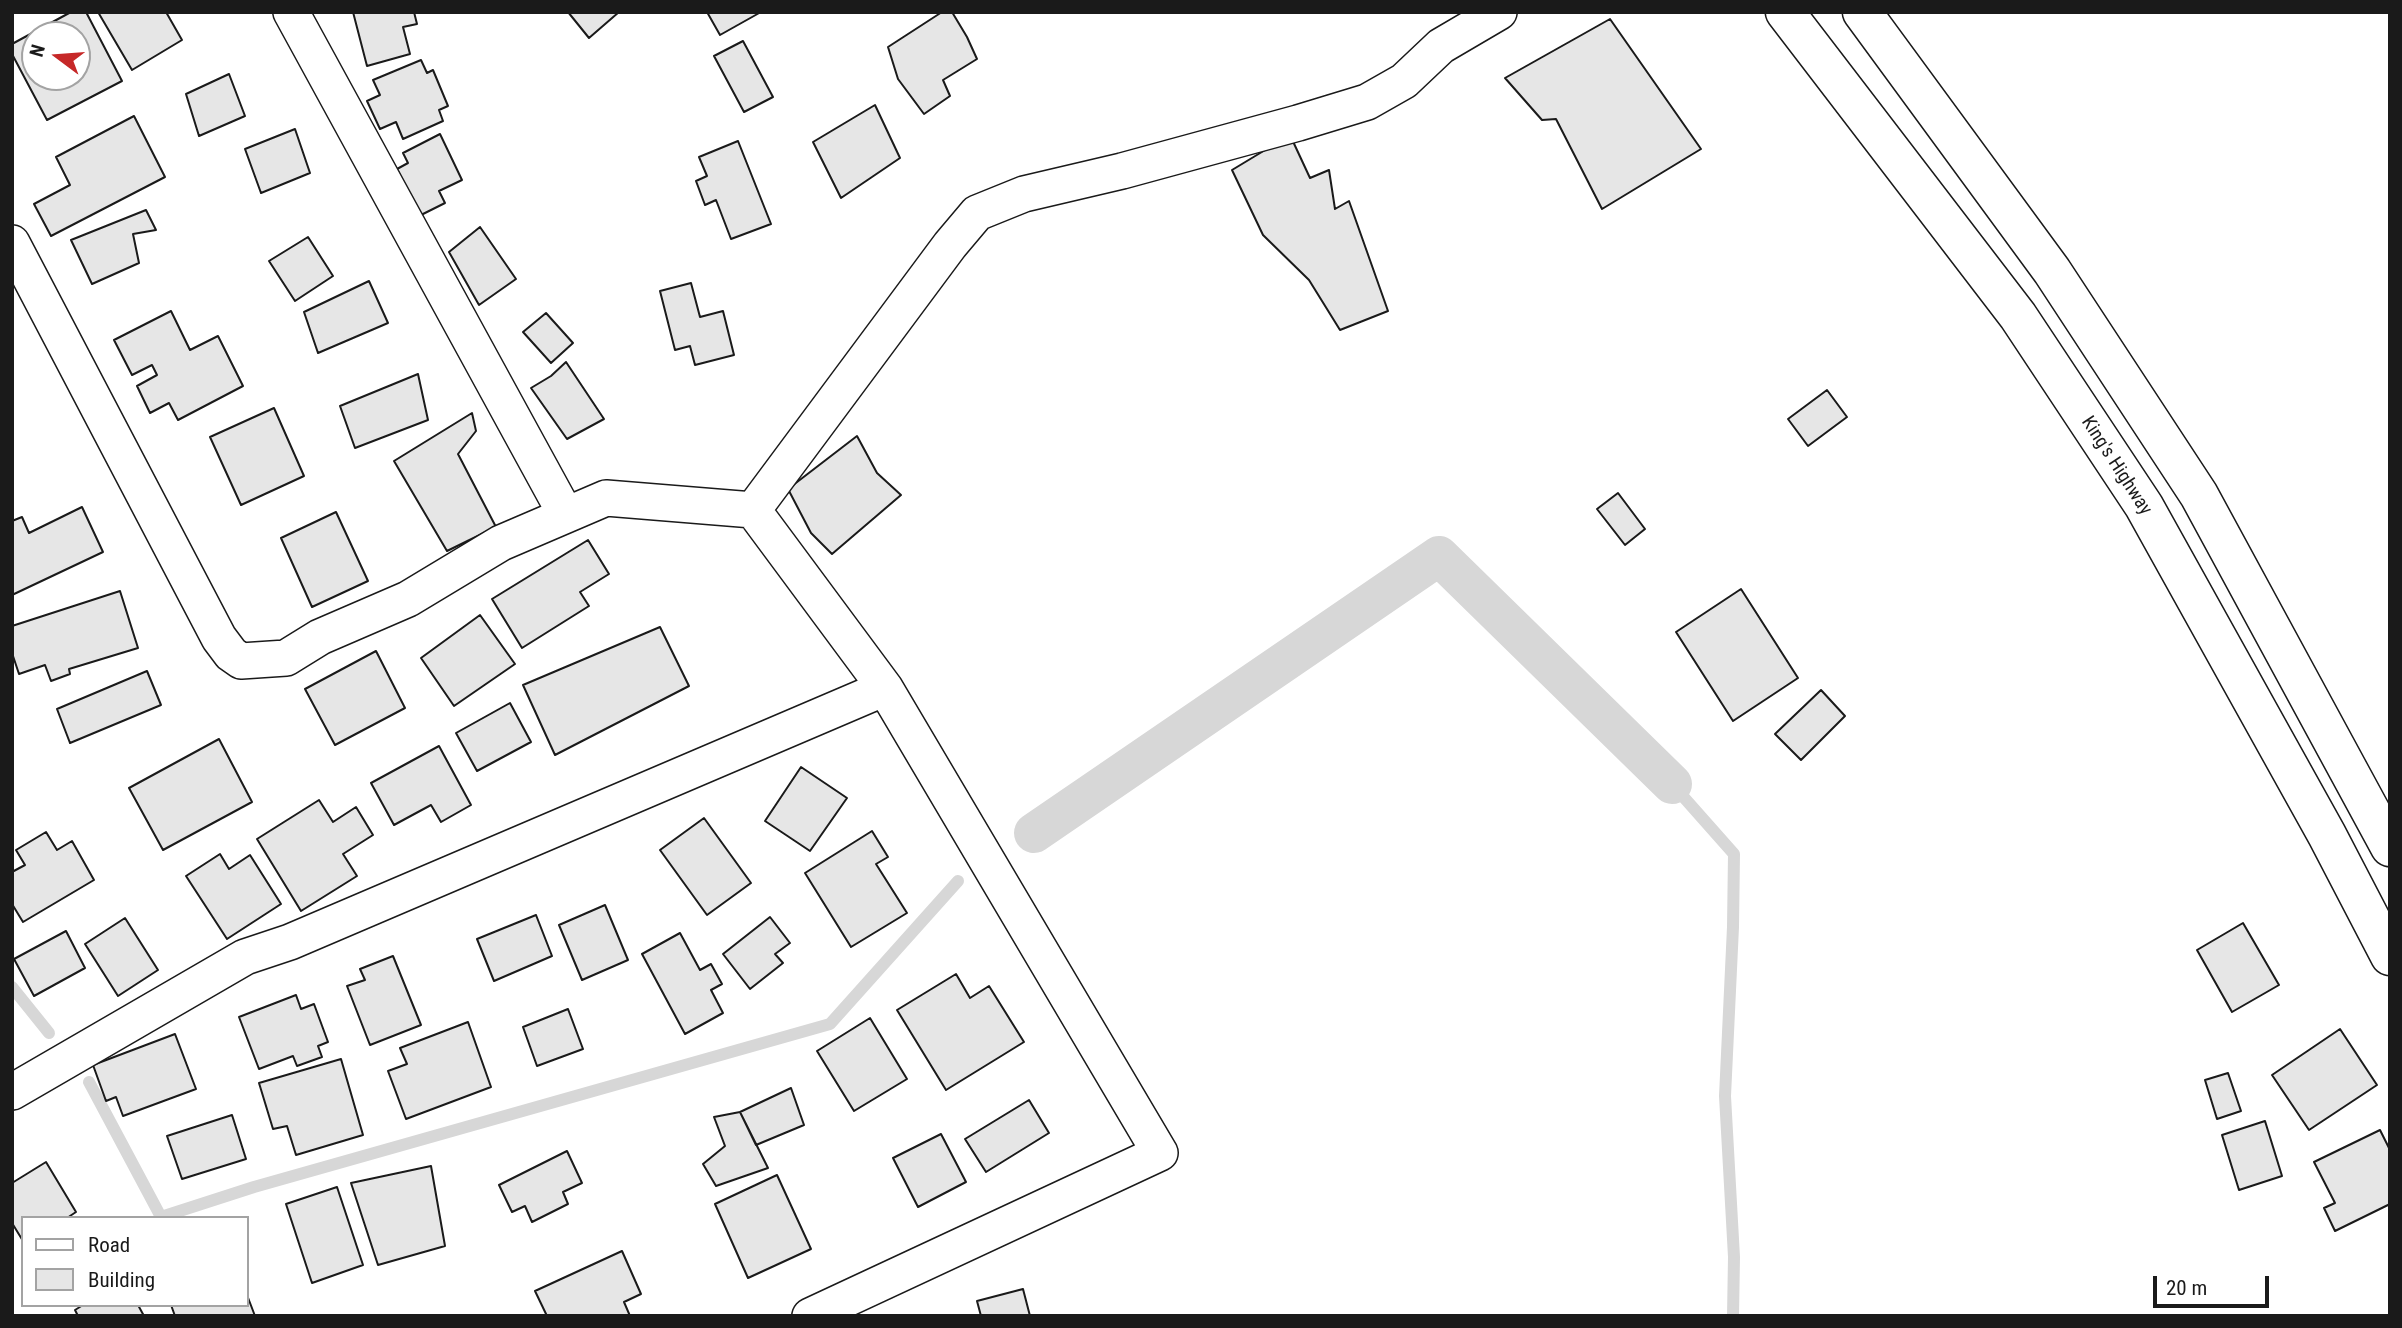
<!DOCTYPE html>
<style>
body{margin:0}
#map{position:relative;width:2402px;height:1328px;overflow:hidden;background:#fff;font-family:"Roboto Condensed",sans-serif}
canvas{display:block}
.frame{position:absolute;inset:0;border:14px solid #1a1a1a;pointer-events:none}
.legend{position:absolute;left:21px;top:1216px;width:228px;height:91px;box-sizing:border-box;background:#fff;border:2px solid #a3a3a3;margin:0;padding:9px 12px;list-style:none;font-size:21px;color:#1a1a1a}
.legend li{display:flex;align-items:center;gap:14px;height:35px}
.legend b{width:35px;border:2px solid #a3a3a3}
.north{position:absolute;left:21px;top:21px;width:70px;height:70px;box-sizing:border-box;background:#fff;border:2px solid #a3a3a3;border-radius:50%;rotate:286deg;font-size:19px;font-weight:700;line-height:28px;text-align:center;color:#1a1a1a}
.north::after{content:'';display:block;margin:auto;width:24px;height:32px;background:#c62828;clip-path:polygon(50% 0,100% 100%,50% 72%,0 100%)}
.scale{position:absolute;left:2153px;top:1276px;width:116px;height:32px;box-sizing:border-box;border:4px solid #1a1a1a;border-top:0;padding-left:9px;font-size:21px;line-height:24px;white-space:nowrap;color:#1a1a1a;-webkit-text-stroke:5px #fff;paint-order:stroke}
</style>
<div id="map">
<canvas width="2402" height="1328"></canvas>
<div class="frame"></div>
<ul class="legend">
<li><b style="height:9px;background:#fff"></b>Road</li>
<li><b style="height:19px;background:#e6e6e6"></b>Building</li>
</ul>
<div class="north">N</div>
<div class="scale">20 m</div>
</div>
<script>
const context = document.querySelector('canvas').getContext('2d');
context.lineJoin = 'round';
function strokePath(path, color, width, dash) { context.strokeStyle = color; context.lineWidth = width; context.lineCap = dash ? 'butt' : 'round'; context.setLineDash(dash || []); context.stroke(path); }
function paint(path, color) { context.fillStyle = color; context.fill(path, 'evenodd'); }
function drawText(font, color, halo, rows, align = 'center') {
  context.font = font + ' "Roboto Condensed",sans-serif'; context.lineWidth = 5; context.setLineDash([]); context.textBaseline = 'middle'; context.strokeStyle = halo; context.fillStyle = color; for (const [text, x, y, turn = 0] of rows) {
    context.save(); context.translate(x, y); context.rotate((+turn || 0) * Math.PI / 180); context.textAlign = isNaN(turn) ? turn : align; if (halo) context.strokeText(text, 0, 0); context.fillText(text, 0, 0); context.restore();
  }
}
const stream = new Path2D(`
 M1672 784 1734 854 1733 927 1725 1096 1734 1257 1733 1316
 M12 987 49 1033
 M89 1082 161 1217 254 1187 830 1024 958 881`);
const canal = new Path2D(`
 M1034 833 1439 556 1672 784`);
const building = new Path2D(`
 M71 12H86L122 81 47 120 12 54V44ZM35 35H77V77H35Z
 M98 12H166L182 40 132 70Z
 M353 12H414L417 24 403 27 410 54 367 66Z
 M568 12H619L589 38Z
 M707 12H761L720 35Z
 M942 12H952L967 37 977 59 943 80 950 96 924 114 898 79 888 47Z
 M1610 19 1701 149 1602 209 1556 119 1542 120 1505 78Z
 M743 41 773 97 744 112 714 56Z
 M421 60 427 73 433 70 448 106 439 110 443 121 403 139 396 122 380 129 367 101 380 95 373 80Z
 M229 74 245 116 199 136 186 94Z
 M875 105 900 158 841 198 813 142Z
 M134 116 165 177 51 236 34 204 70 185 56 157Z
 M295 129 310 173 261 193 245 149Z
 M440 134 462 180 439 191 445 203 419 216 397 169 408 163 403 153Z
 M1290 135 1310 178 1329 170 1335 209 1349 201 1388 311 1340 330 1309 280 1263 235 1232 170Z
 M738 141 771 224 731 239 716 200 705 205 696 181 707 176 699 157Z
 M146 210 156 230 133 234 139 263 92 284 71 240Z
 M480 227 516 279 479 305 449 252Z
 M308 237 333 276 295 301 269 261Z
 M369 281 388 323 318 353 304 312Z
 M691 283 700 317 723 311 734 355 695 365 690 346 675 350 660 291Z
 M171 311 190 350 218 336 243 386 178 420 169 403 150 413 137 386 157 375 152 365 132 375 114 340Z
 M546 313 573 343 551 363 523 332Z
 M566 362 604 419 567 439 531 388 551 376Z
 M418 374 428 420 355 448 340 406Z
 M1827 390 1847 417 1808 446 1788 419Z
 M274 408 304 476 241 505 210 437Z
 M472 413 476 431 458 454 496 527 447 551 394 461Z
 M857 436 877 473 901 495 832 554 811 533 788 489Z
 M1618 493 1645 529 1625 545 1597 509Z
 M82 507 103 552 12 595V521L22 517 29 533Z
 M336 512 368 581 312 607 281 538Z
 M588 540 609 574 580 592 589 606 522 648 492 599Z
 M1741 589 1798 678 1733 721 1676 632Z
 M120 591 138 648 69 669 70 674 51 681 45 665 19 674 12 653V626Z
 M480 615 515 664 454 706 421 658Z
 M660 627 689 686 555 755 523 685Z
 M376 651 405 708 335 745 305 689Z
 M147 671 161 705 70 743 57 709Z
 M1821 690 1845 716 1801 760 1775 734Z
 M510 703 531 742 477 771 456 733Z
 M219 739 252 802 163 850 129 788Z
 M439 746 471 805 441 822 431 805 394 825 371 783Z
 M801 767 847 798 810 851 765 821Z
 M319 800 333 822 356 807 373 835 343 854 357 876 301 911 257 839Z
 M704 818 751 883 707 915 660 850Z
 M872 831 888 857 876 864 907 913 851 947 805 873Z
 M46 832 57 850 72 841 94 880 23 922 12 904V872L25 865 16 850Z
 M220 854 229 869 250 855 281 904 227 939 186 876Z
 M605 905 628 960 582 980 559 925Z
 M536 915 552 956 494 981 477 939Z
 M770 917 790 943 775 954 783 963 750 989 723 954Z
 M125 918 158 970 118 996 85 944Z
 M2243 923 2279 985 2232 1012 2197 950Z
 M66 931 85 968 34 996 14 959Z
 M680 933 700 970 711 964 722 984 711 990 723 1013 685 1034 642 954Z
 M393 956 421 1025 370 1045 347 986 365 980 360 969Z
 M956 974 970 998 989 986 1024 1042 946 1090 897 1010Z
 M296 995 301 1009 314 1004 328 1042 318 1046 322 1057 297 1066 293 1056 259 1069 239 1017Z
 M568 1009 583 1049 537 1066 523 1027Z
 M870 1018 907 1079 854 1111 817 1051Z
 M468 1022 491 1087 406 1119 388 1071 407 1064 400 1048Z
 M2340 1029 2377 1085 2309 1130 2272 1075Z
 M175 1034 196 1089 123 1116 116 1097 106 1101 93 1065Z
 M341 1059 363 1135 296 1155 287 1126 273 1129 259 1083Z
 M2228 1073 2241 1111 2217 1119 2205 1080Z
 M791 1088 804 1125 756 1145 740 1112Z
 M1029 1100 1049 1133 986 1172 965 1139Z
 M740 1112 768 1168 716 1186 703 1164 725 1146 714 1117Z
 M232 1115 246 1159 182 1179 167 1136Z
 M2265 1121 2282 1176 2239 1190 2222 1135Z
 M2380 1130 2390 1150V1204L2335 1231 2324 1208 2335 1203 2314 1162Z
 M941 1134 966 1182 918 1207 893 1158Z
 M567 1151 582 1183 563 1192 568 1204 532 1222 525 1206 512 1212 499 1185Z
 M46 1162 76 1212 67 1218H23V1241L12 1223V1183Z
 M431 1166 445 1246 378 1265 351 1183Z
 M777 1175 811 1249 748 1278 715 1204Z
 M337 1187 363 1265 312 1283 286 1204Z
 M622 1251 641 1294 624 1302 630 1316H547L535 1291Z
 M1023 1289 1030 1316H981L977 1301Z
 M247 1295 255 1316H175L171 1305H247Z
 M83 1305H138L144 1316H78L75 1310Z`);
const minor = new Path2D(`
 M291 12 566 515
 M12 243 219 638 231 654 241 661 286 658 320 637 408 599 501 543 606 498 753 510
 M12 1092 245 957 290 942 885 688
 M810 1316 1160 1153 885 688 753 510 950 245 977 213 1024 194 1122 171 1298 123 1367 102 1404 81 1441 46 1499 12`);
const trunk = new Path2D(`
 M1785 12 2018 316 2144 506 2327 835 2390 956
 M1862 12 2052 271 2199 495 2390 847`);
const streetNames = [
 ["King's Highway",2116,466,57]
];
strokePath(stream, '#d7d7d7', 12);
strokePath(canal, '#d7d7d7', 40);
paint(building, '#e6e6e6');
strokePath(building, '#1a1a1a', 2);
strokePath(minor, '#1a1a1a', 38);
strokePath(trunk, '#1a1a1a', 41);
strokePath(minor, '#fff', 35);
strokePath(trunk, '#fff', 38);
drawText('19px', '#1a1a1a', '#fff', streetNames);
</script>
